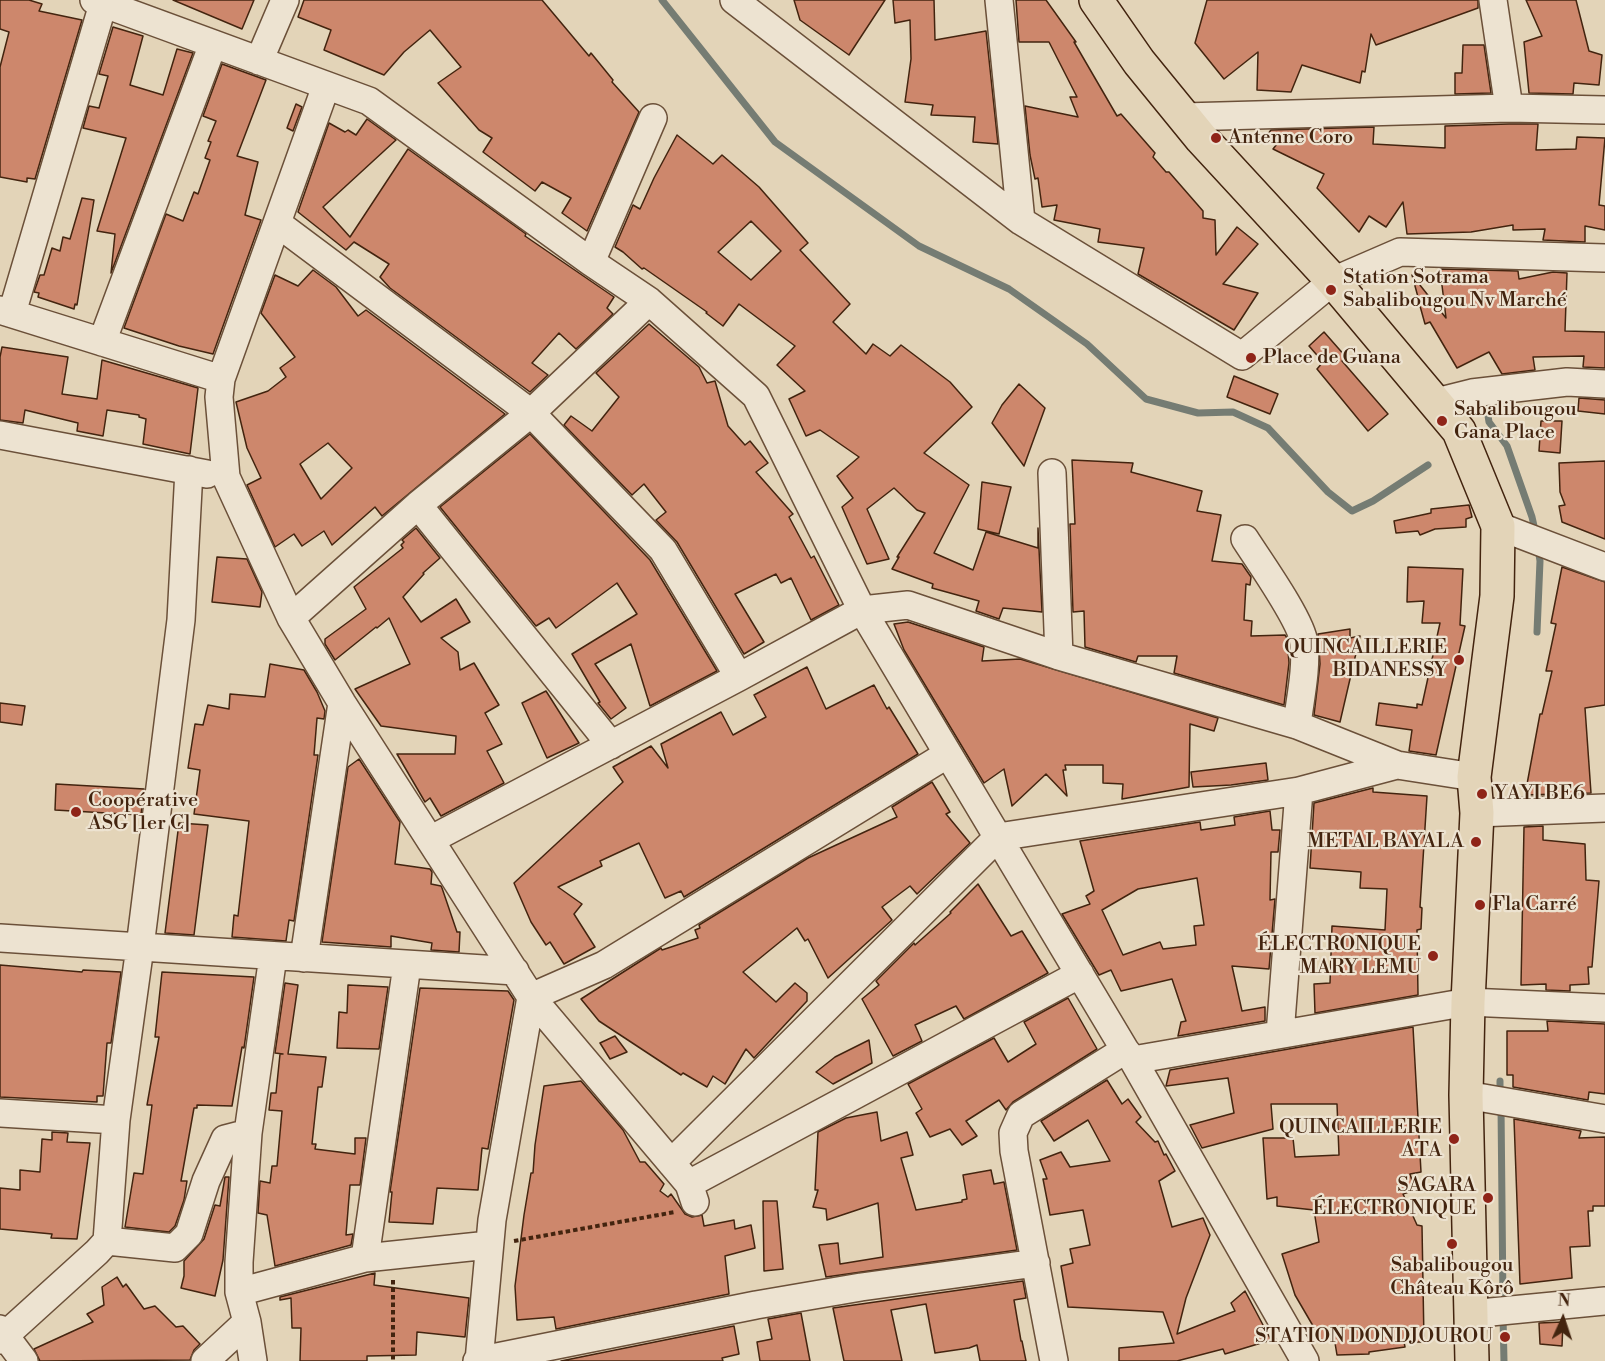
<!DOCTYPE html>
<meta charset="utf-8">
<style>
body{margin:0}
#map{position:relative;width:1605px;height:1361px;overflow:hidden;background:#e3d4b8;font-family:"Libre Bodoni",serif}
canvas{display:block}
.north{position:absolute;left:1533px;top:1289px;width:60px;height:60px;-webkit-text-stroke:4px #ede3d1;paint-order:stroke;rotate:3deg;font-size:16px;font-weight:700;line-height:24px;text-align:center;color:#43240f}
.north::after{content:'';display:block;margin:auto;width:21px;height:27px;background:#43240f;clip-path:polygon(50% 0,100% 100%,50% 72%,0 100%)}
</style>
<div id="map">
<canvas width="1605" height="1361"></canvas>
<div class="north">N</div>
</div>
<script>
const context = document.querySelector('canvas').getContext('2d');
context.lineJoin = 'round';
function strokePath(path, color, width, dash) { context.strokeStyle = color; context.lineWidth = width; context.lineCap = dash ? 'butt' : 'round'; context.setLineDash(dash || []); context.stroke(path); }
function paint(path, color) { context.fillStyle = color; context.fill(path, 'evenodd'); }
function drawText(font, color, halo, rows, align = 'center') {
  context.font = font + ' "Libre Bodoni",serif'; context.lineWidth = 4.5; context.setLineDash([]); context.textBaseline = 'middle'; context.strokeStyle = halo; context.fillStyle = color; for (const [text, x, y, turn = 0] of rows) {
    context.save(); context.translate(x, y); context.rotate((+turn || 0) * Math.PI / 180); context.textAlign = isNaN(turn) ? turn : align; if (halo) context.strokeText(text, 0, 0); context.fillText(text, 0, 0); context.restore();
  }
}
const stream = new Path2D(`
 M662 0 775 142 919 246 1009 289 1087 344 1146 399 1198 413 1233 412 1268 428 1328 492 1352 511 1373 501 1428 465
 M1491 399 1486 403 1489 422 1507 446 1532 517 1536 535
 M1537 632 1540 561 1538 548
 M1500 1081V1094
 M1501 1106 1503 1304
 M1503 1316 1504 1361`);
const building = new Path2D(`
 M0 0H29L42 4 39 11 82 20 35 179 27 178V182L0 177V67L9 32 0 29Z
 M173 0H254L242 29Z
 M304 0H542L589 56 591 53 613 80 612 82 639 112 587 231 562 213 571 198 542 182 535 191 483 152 492 138 479 130 438 83 461 67 430 30 404 52 384 75 324 50 331 30 298 17Z
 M794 0H885L849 55 800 20Z
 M893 0H934L935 40 986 31 998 144 973 142 975 117 931 115 933 105 905 102 911 59 910 20 895 23Z
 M1016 0H1046L1076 42H1074L1117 116 1121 114 1155 153 1153 157 1166 172H1169L1203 211V218L1215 220 1216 255 1237 227 1258 244 1223 284 1258 293 1234 330 1138 274 1144 248 1098 242 1100 229 1054 220 1057 205 1042 207 1038 178 1035 179 1030 155 1025 106 1078 117 1070 97H1077L1049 42H1019Z
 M1207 0H1478V8L1376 45 1371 34 1365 72 1362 71 1360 83 1302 65 1291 92 1257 90 1258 52 1224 79 1195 43Z
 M1526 0H1576L1589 51 1602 55 1599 85 1574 83 1573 94 1529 93 1524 42 1542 36Z
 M113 27 143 36 130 85 163 95 177 49 193 53 111 273 115 234 97 231 126 138 83 128 89 106 99 108 108 76 99 74Z
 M1463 45H1484L1491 93 1455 94V73H1462Z
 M222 64 266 80 237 156 258 162 245 215 261 220 213 354 179 346 124 328 166 214 183 221 194 192 198 194 210 160 205 158 211 142 208 141 216 121 203 116Z
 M296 104 302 107 293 131 287 128Z
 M367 119 396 140 323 207 350 237 408 149 526 234 525 236 614 297 607 308 613 314 576 349 559 333 532 363 548 375 530 392 390 288 380 277 389 264 354 242 346 250 298 212 329 123 345 132 348 130 356 135Z
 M1509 124H1538L1536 150 1576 149 1577 137 1605 138 1599 205 1605 206V230L1585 226V242L1543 240 1545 229 1513 230V225L1471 232 1407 234 1403 202 1386 227 1369 216 1359 232 1317 188 1324 174 1273 149 1277 144 1268 134 1271 130 1374 127 1373 144 1445 148V126Z
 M677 135 713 164 722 155 759 187 808 243 800 250 850 304 833 322 866 354 873 344 890 356 901 345 950 382 972 407 924 453 969 485 934 553 973 570 986 532 1038 548V528L1042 612 1003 608 999 619 976 611 979 601 932 588 933 584 892 569 899 557H897L925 513 917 510 894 488 867 509 889 559 867 564 842 507 853 498 837 476 859 457 820 430 806 436 789 399 805 391 777 365 795 346 739 304 723 326 706 313 707 312 644 268 642 269 623 252 615 247 633 205 640 209 654 178ZM751 221 781 251 751 280 718 252Z
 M82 198 94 200 77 305 75 304 74 309 38 297 39 293 34 292 40 275H44L52 248 60 251 63 237 70 239Z
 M1440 269 1518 271 1519 279 1553 272 1567 273 1565 331 1605 332V368L1583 367 1584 356 1533 357 1535 370 1502 374 1489 352 1457 368 1430 322 1425 324 1420 306 1416 298 1418 297 1412 275 1446 318Z
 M313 270 336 287 358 316 366 310 505 414 382 516 375 507 332 545 324 531 302 546 294 534 275 547 247 485 261 478 247 448 236 402 268 391 286 377 280 368 295 357 261 313 275 275 298 286ZM328 443 352 468 321 499 300 464Z
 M649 324 699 367 707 383 715 381 728 426 745 445 750 441 768 463 756 472 793 514 789 517 811 558 814 556 839 605 811 620 791 578 781 583 776 574 735 594 764 642 744 654 677 542 656 520 666 512 644 484 632 495 564 425 571 416 592 431 619 397 596 373Z
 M1324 332 1346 357 1342 361 1388 414 1368 431 1317 369 1323 362 1309 346Z
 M2 347 68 357 62 394 97 399 102 360 198 388 190 454 143 444 146 419 139 417V415L107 410 103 436 77 431 78 423 25 410 23 423 0 420V357Z
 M1234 376 1278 394 1270 414 1227 397Z
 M1019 384 1045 408 1024 466 992 423 1002 405Z
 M1579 398 1605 400V414L1578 411Z
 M1541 421H1562L1560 453 1539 451Z
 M530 434 650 560 717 671 650 706 631 644 595 664 626 708 611 719 598 703 600 702 572 654 637 614 617 583 556 628 549 618 536 626 440 507Z
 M1072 460 1133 463 1131 472 1202 491 1197 511 1221 515 1212 561 1242 564 1251 577 1250 585 1246 584 1244 620 1252 621 1251 636 1285 635 1287 638 1289 663 1284 705 1174 673 1177 656H1138L1136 662 1085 647 1084 611 1073 612 1070 524H1075Z
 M1605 461V539L1562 522 1559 506 1565 505 1560 492 1559 463Z
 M982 482 1011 487 999 534 978 529Z
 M1469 505 1472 517 1466 519V527L1435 529 1420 535 1418 531 1396 533 1394 521 1431 513V509Z
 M416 528 440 558 423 573 424 574 403 597 421 622 456 599 470 622 441 638 458 652 460 670 474 663 499 705 485 713 502 744 487 751 504 783 441 816 430 798 425 802 397 754H455L456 736 381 726 355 689 410 664 389 618 377 628 376 627 335 660 325 644V639L366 609 354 587 403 548 401 545 404 542 402 540Z
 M217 557 247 559 262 592 260 607 212 602Z
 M1408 567 1463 569 1460 625 1465 626 1436 755 1409 751 1412 730 1376 725 1379 703 1417 708V704L1422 705 1440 623H1422L1424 601 1407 602Z
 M1562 567 1605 582V705L1585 708 1591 793 1525 795 1540 714H1542L1552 671H1546L1556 624 1551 623Z
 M908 622 984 647 982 661 1020 659 1218 718 1214 731 1190 724 1189 787 1122 799 1123 784 1103 783V765H1065L1066 770H1063L1067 796 1046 774 1012 806 1004 769 984 783 904 650 894 624Z
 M1350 629V638L1360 636 1340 722 1314 715 1320 664 1318 634Z
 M270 664 304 670 317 692 325 711 324 719 317 718 314 755H318L294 921 289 920 286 941 232 937 234 915 238 916 249 821 194 814 200 770 188 768 195 724 203 725 208 705 229 709 230 694 265 697Z
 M807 667 826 709 874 685 887 709 889 707 918 754 684 897 681 891 665 898 639 843 600 861 602 866 558 887 582 904 574 914 595 947 564 964 550 942 546 945 531 922 514 883 623 782 613 767 651 746 668 768 661 744 721 712 733 735 766 717 754 695Z
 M546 691 579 743 547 758 522 703Z
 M0 703 25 706 22 725 0 722Z
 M359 759 400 822 395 864 430 869 432 872 431 884 441 886 442 888 457 932H460L459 952 431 950 432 943 391 936V947L322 942 348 767Z
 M1266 763 1268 780 1231 785 1193 787 1191 772Z
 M932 782 950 812 946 814 970 843 917 894 910 886 882 907 892 920 828 978 808 939 805 941 797 928 743 972 776 1002 795 983 807 993V1001L754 1058 746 1049 725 1084 713 1076 707 1087 683 1073 681 1075 599 1021 581 999 661 948 662 950 698 938 695 930 700 928 699 925 808 858 897 817 892 807Z
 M56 784 144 789 141 815 55 810Z
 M1373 788V792L1427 796 1420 907 1422 908 1421 929 1417 930 1418 995 1315 1013 1314 984 1330 983 1332 926 1385 930 1387 889 1360 888 1361 872 1310 868 1314 803Z
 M1270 811 1272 830H1280L1278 852H1271L1270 900 1275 899 1269 969 1232 966 1242 1011 1265 1007V1021L1178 1036 1181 1022 1186 1021 1172 979 1121 991 1111 970 1099 975 1062 914 1090 904 1086 896 1094 891 1080 841 1200 822 1201 830 1235 825 1234 817ZM1197 878 1204 925 1194 926 1196 945 1163 949 1160 942 1123 955 1102 910 1138 889Z
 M179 823 208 825 194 935 165 933Z
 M1543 826V840L1585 844 1586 880 1599 881 1592 967H1588L1589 984 1570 985V991L1546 990V984L1521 985 1524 827Z
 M978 884 1011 936 1022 931 1048 973 964 1019 956 1006 915 1025 922 1041 893 1056 862 999 879 985 876 981 914 943 915 945 951 913 950 912Z
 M0 965 82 972 83 970 121 972 111 1043H107L103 1096H97V1102L0 1097Z
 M162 972 254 977 244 1048 242 1047 232 1106 197 1105V1108H194L181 1181H187L184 1200 175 1226 169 1232 125 1227 134 1173 143 1174 152 1105H147L159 1037H155Z
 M285 983 298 985 288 1054 326 1057 322 1087H318L312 1144H316L315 1149 355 1154V1138H366L360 1185H350L346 1235 353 1234 351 1245 275 1266 267 1215 258 1213 260 1181 270 1183 272 1166H277L282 1111 269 1110 271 1093H276L280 1054H283L275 1053Z
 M348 985 388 987 379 1049 337 1048 339 1012 347 1013Z
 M420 988 508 991 514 1000 488 1149 482 1148 478 1190 437 1188 433 1224 389 1222 392 1192H390Z
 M1068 998 1097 1049 1013 1102 1006 1110 999 1100 966 1121 977 1136 962 1145 950 1129 930 1137 916 1113 922 1109 908 1084 994 1038 1008 1062 1036 1044 1024 1022Z
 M1547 1021 1605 1024V1094L1589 1092 1588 1100 1513 1087V1075H1507V1031H1548Z
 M1413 1027 1421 1172 1410 1174 1415 1190 1403 1194 1417 1225 1422 1226 1424 1342H1404L1405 1347 1369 1352V1354L1337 1355 1334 1337 1323 1343 1295 1295 1282 1254 1319 1242 1314 1210 1277 1206V1197L1267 1199 1263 1138H1293L1295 1157 1339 1155 1337 1104H1271L1273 1129 1202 1148 1190 1125 1234 1113 1228 1078 1166 1086 1170 1070Z
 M615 1036 627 1052 610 1059 600 1043Z
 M869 1040 872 1063 833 1084 816 1072 835 1057Z
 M1107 1080 1122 1104 1128 1099 1141 1117 1136 1122 1155 1142 1158 1141 1164 1155 1166 1154 1175 1171 1159 1181 1172 1227 1203 1218 1210 1235 1186 1298 1177 1334 1235 1311 1231 1303 1245 1291 1271 1340 1225 1354 1223 1349 1177 1361H1119V1348L1174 1343 1163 1312 1068 1307 1061 1266 1073 1263 1070 1249 1090 1245 1083 1210 1050 1215 1043 1179H1047L1040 1160 1061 1152 1070 1167 1110 1161 1088 1120 1054 1141 1041 1121Z
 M581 1081 623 1130 640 1162H645L664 1184 660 1191 668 1197 671 1194 685 1214 692 1217 702 1215 704 1226 734 1220 735 1229 751 1225 755 1248 725 1256 729 1294 556 1329 554 1317 517 1320 515 1286 524 1215 531 1173H533L535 1145 544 1086Z
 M877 1112 881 1141 907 1132 913 1155 901 1158 916 1210 962 1202V1200L967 1199 963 1175 991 1170 994 1184 1004 1182 1017 1250 826 1277 819 1245 838 1243 840 1264 883 1257 878 1203 827 1220 826 1209 813 1207 818 1190H815L818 1132 846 1118Z
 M1514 1119 1581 1131 1579 1138 1605 1137V1206H1593V1211H1588L1590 1246 1570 1247 1572 1278 1520 1284Z
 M52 1132 68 1133 67 1142 90 1143 77 1239 51 1238 52 1234 0 1229V1188L20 1190V1170L40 1172 42 1139 52 1140Z
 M225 1177H229L223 1260 215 1296 181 1288 184 1276V1261L204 1239 215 1205 220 1206Z
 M763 1201H777L783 1269 764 1271Z
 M375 1273 374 1285 469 1298 465 1337 417 1332 416 1355 367 1356V1361H300L301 1328H292L291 1298 280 1300V1297Z
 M117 1277 123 1287 126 1284 144 1309 155 1306 176 1327 183 1326 200 1344 194 1350 190 1360 40 1361 34 1349 93 1322 87 1314 104 1305 102 1287Z
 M1023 1281 1026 1298 1014 1300 1021 1341H1022L1026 1361H980L977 1345 969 1348 935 1353 926 1304 891 1310 902 1361H844L833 1308Z
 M801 1313 810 1361H760L757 1342 772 1339 768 1319Z
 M1563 1322 1562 1346 1540 1344 1539 1323Z
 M734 1326 739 1354 722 1358 723 1361H561Z`);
const path = new Path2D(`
 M514 1241 675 1212
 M393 1280V1361`);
const minor = new Path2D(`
 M94 0 369 101 591 262 649 301 756 396 862 610 1125 1050 1133 1060 1305 1361
 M734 0 1021 221 1242 356 1333 281 1400 252 1605 258
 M999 0 1021 221
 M1493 0 1509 108
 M259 61 285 0
 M326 86 221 379 219 397 226 477 291 618 342 703 531 997 689 1184 695 1202
 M1184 117 1509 108 1605 110
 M277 223 531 413 663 550 739 677
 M591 262 653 118
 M0 310 221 379
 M12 313 103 4
 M102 342 213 44
 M1436 402 1472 393 1567 382 1605 384
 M0 435 207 474
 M1052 473 1059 656
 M418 505 611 745
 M1498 526 1605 567
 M1245 539C1259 561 1302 621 1304 643 1307 669 1300 699 1297 725
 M291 618 418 505 531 413 649 301
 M1477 813 1605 808
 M430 840 739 677 862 610 908 605 1059 656 1297 725 1397 765 1474 777
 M0 938 515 971
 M304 958 342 703
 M1280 1034 1299 791
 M1133 1060 1468 1002 1605 1008
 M1466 1095 1605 1119
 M0 1113 116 1120
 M671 1163 998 837 1299 791 1397 765
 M689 1184 1080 974
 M107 1241 175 1248 189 1234 206 1181 225 1139 248 1133
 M365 1258 407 965
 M239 1292 365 1258 489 1245
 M1470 1314 1605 1301
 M0 1329 24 1361
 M0 1340 97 1252 107 1241 116 1120 140 947 181 620 189 470
 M205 1361 247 1322
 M253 1361 247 1322 239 1292V1262L248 1133 273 956
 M477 1361 756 1305 861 1287 1036 1263
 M479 1361 492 1220 531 997 604 965 948 754
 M1054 1361 1014 1151 1013 1133 1021 1115 1125 1050`);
const major = new Path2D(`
 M1096 0 1139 62 1201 138 1333 281 1459 431 1498 526 1497 596 1474 777 1477 813 1468 1002 1466 1095 1472 1361`);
const markers = [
 [1216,138,6,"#8f2418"],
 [1331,290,6,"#8f2418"],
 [1251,358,6,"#8f2418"],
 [1442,421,6,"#8f2418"],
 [1459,660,6,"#8f2418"],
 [1482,794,6,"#8f2418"],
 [76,812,6,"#8f2418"],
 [1476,842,6,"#8f2418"],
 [1480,905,6,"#8f2418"],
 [1433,956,6,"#8f2418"],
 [1454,1139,6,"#8f2418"],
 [1488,1198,6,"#8f2418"],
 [1452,1244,6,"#8f2418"],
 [1505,1337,6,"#8f2418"]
];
const poiNames = [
 ["Antenne Coro",1228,138],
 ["Station Sotrama",1343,278],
 ["Sabalibougou Nv Marché",1343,301],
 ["Place de Guana",1263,358],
 ["Sabalibougou",1454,410],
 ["Gana Place",1454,433],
 ["QUINCAILLERIE",1447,648,"right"],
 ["BIDANESSY",1447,671,"right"],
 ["YAYI BE6",1494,794],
 ["Coopérative",88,801],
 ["ASG [1er C]",88,824],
 ["METAL BAYALA",1464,842,"right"],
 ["Fla Carré",1492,905],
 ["ÉLECTRONIQUE",1421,945,"right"],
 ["MARY LEMU",1421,968,"right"],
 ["QUINCAILLERIE",1442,1128,"right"],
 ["ATA",1442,1151,"right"],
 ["SAGARA",1476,1186,"right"],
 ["ÉLECTRONIQUE",1476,1209,"right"],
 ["Sabalibougou",1452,1266,"center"],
 ["Château Kôrô",1452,1289,"center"],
 ["STATION DONDJOUROU",1493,1337,"right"]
];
strokePath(stream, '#757c73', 7);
paint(building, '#cd876c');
strokePath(building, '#43240f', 1.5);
strokePath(minor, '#6b5039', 30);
strokePath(major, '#43240f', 36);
strokePath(path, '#43240f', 4, [4.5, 3]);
strokePath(minor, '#ede3d1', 27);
strokePath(major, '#e3d4b8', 33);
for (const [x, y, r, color] of markers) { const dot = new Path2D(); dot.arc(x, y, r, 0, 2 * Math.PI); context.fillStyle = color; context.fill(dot); strokePath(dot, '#ede3d1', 2); }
drawText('20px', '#43240f', '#ede3d1', poiNames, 'left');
</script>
